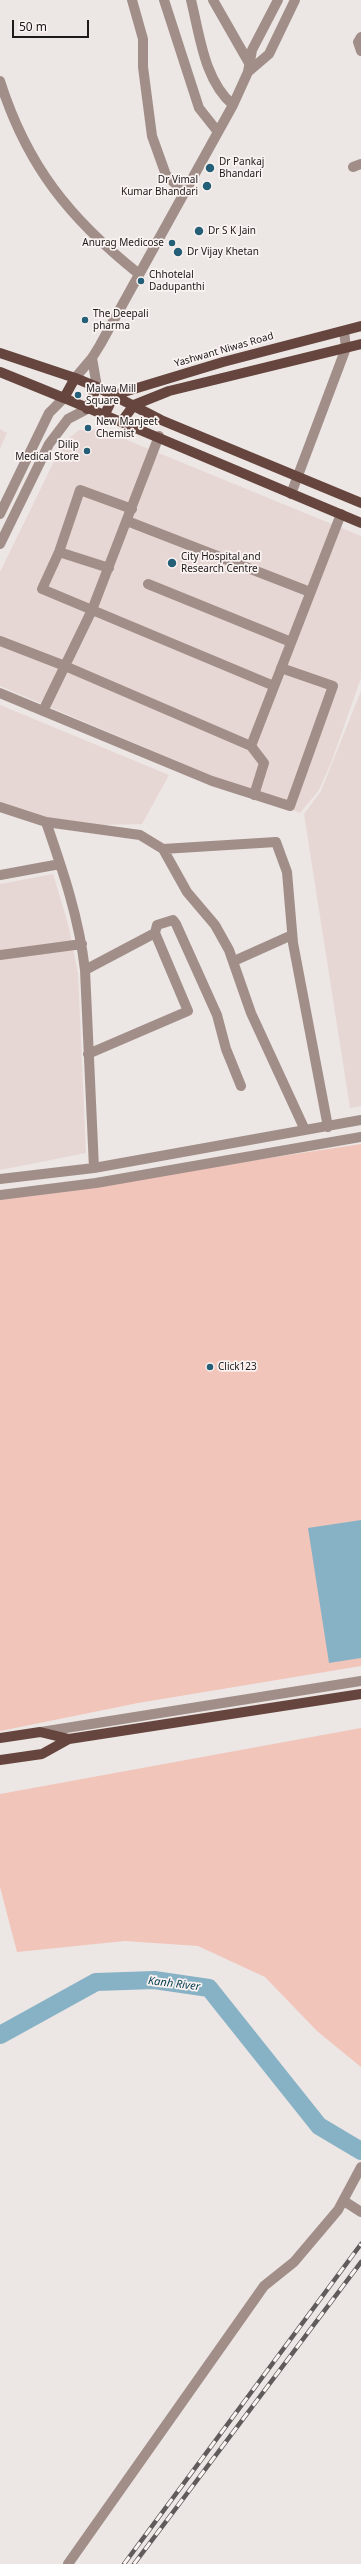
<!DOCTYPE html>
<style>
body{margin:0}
#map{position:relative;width:361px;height:2564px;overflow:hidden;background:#ece6e4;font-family:"Noto Sans",sans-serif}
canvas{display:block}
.scale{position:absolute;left:12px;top:20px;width:77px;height:18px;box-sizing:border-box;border:2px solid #1d1a1a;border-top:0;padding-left:5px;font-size:12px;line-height:14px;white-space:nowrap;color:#1d1a1a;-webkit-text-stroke:3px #faf3f1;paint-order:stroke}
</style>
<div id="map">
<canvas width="361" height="2564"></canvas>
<div class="scale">50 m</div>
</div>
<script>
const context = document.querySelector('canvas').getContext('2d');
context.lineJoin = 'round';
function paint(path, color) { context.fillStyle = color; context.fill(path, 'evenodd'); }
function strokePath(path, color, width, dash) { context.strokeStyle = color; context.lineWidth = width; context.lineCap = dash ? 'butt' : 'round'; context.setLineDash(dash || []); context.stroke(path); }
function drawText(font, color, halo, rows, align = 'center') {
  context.font = font + ' "Noto Sans",sans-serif'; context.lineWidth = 3.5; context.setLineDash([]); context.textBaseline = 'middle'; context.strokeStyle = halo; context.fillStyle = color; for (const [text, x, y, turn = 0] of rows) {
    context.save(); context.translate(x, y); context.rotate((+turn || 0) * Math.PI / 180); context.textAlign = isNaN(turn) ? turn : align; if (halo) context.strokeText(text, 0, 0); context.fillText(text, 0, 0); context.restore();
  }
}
const built = new Path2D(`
 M0 429 7 433 0 449Z
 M100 429 361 536V678L331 763 319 790 300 813 0 686V572L63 443 79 430Z
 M361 691V1106L350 1108 304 814 321 791Z
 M0 705 169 775 142 824 54 826 0 805Z
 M53 874 68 924 78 973 86 1153 0 1170V884Z`);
const green = new Path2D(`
 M361 1144V1666L138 1703 0 1731V1199Z
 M361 1728V2067L317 2031 265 1977 198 1946 125 1941 17 1952 0 1887V1794Z`);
const water = new Path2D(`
 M361 1520V1658L329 1663 308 1528Z`);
const river = new Path2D(`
 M0 2035 96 1982 154 1980 209 1988 319 2126 361 2151`);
const minor = new Path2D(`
 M132 0 143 39V67L152 136 166 175 184 192
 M164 0 199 108 218 132
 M191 0C200 36 204 80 233 105
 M213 0 249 63
 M361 37 358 42 361 51
 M248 72 269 54 295 0
 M0 81C27 166 70 219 139 274
 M353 167 361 164
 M92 358 97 387
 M75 378 92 358 100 345 233 105 248 72 252 50 278 0
 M291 494 346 348 344 331
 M132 509 80 490 59 552 42 589 274 686
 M0 514 49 413 64 398
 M127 521 310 592
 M0 544 49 444 68 419 87 409
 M59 552 109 568
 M148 584 291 642
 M0 641 65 666 251 746 264 763 254 795
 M0 693 212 781 290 806 333 686 281 668
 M43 711 92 610 159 436
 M251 746 341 514
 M0 807 46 822 140 835 163 849 187 892 215 925 229 950 251 1013 305 1130
 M46 822C63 871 79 918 85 970L94 1168
 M163 849 276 842 287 872 293 943 328 1127
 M0 875 60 864
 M155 933 157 925 173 920 176 924 217 1015 226 1049 241 1086
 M0 955 82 944
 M234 961 292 935
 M85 970 155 933 188 1011 88 1054
 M0 1179 94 1168 361 1120
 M0 1195 96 1183 361 1137
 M41 1732 361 1681
 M344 2201 361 2212
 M68 2564 264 2286 294 2262 338 2210 361 2167`);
const major = new Path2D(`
 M0 353 75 378
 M0 372 64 398
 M97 387 161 420 361 503
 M87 409 97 387 75 378 64 398 361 523
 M105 414 114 395 223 362 361 326
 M122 421 134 405 169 391 361 344
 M0 1738 40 1732 69 1739
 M0 1760 42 1754 69 1739 361 1694`);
const rail = new Path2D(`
 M124 2564 361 2244
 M134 2564 361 2262`);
const markers = [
 [210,168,5,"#245e77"],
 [207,186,5,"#245e77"],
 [199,231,5,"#245e77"],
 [172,243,4,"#245e77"],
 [178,252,5,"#245e77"],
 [141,281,4,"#245e77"],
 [85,320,4,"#245e77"],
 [78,395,4,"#245e77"],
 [88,428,4,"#245e77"],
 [87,451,4,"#245e77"],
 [172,563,5,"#245e77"],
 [210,1367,4,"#245e77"]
];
const poiNames = [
 ["Dr Pankaj",219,162],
 ["Bhandari",219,174],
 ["Dr Vimal",198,180,"right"],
 ["Kumar Bhandari",198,192,"right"],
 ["Dr S K Jain",208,231],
 ["Anurag Medicose",164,243,"right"],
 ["Dr Vijay Khetan",187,252],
 ["Chhotelal",149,275],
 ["Dadupanthi",149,287],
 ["The Deepali",93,314],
 ["pharma",93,326],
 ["Malwa Mill",86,389],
 ["Square",86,401],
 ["New Manjeet",96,422],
 ["Chemist",96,434],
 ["Dilip",79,445,"right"],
 ["Medical Store",79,457,"right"],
 ["City Hospital and",181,557],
 ["Research Centre",181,569],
 ["Click123",218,1367]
];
const streetNames = [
 ["Yashwant Niwas Road",224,350,-16]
];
const waterNames = [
 ["Kanh River",174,1984,7]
];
paint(built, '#e7d7d4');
paint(green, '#f1c5ba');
paint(water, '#87b2c6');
strokePath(river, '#87b2c6', 18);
strokePath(minor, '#a18e89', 10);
strokePath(major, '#65453d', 10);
strokePath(rail, '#605c5b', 4.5);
strokePath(rail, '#faf3f1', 3, [9]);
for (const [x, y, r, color] of markers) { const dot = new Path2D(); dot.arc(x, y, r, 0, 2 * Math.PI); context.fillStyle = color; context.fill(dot); strokePath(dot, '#faf3f1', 1.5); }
drawText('10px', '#1d1a1a', '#faf3f1', poiNames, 'left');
drawText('10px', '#1d1a1a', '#faf3f1', streetNames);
drawText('italic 11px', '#003c52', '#faf3f1', waterNames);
</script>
